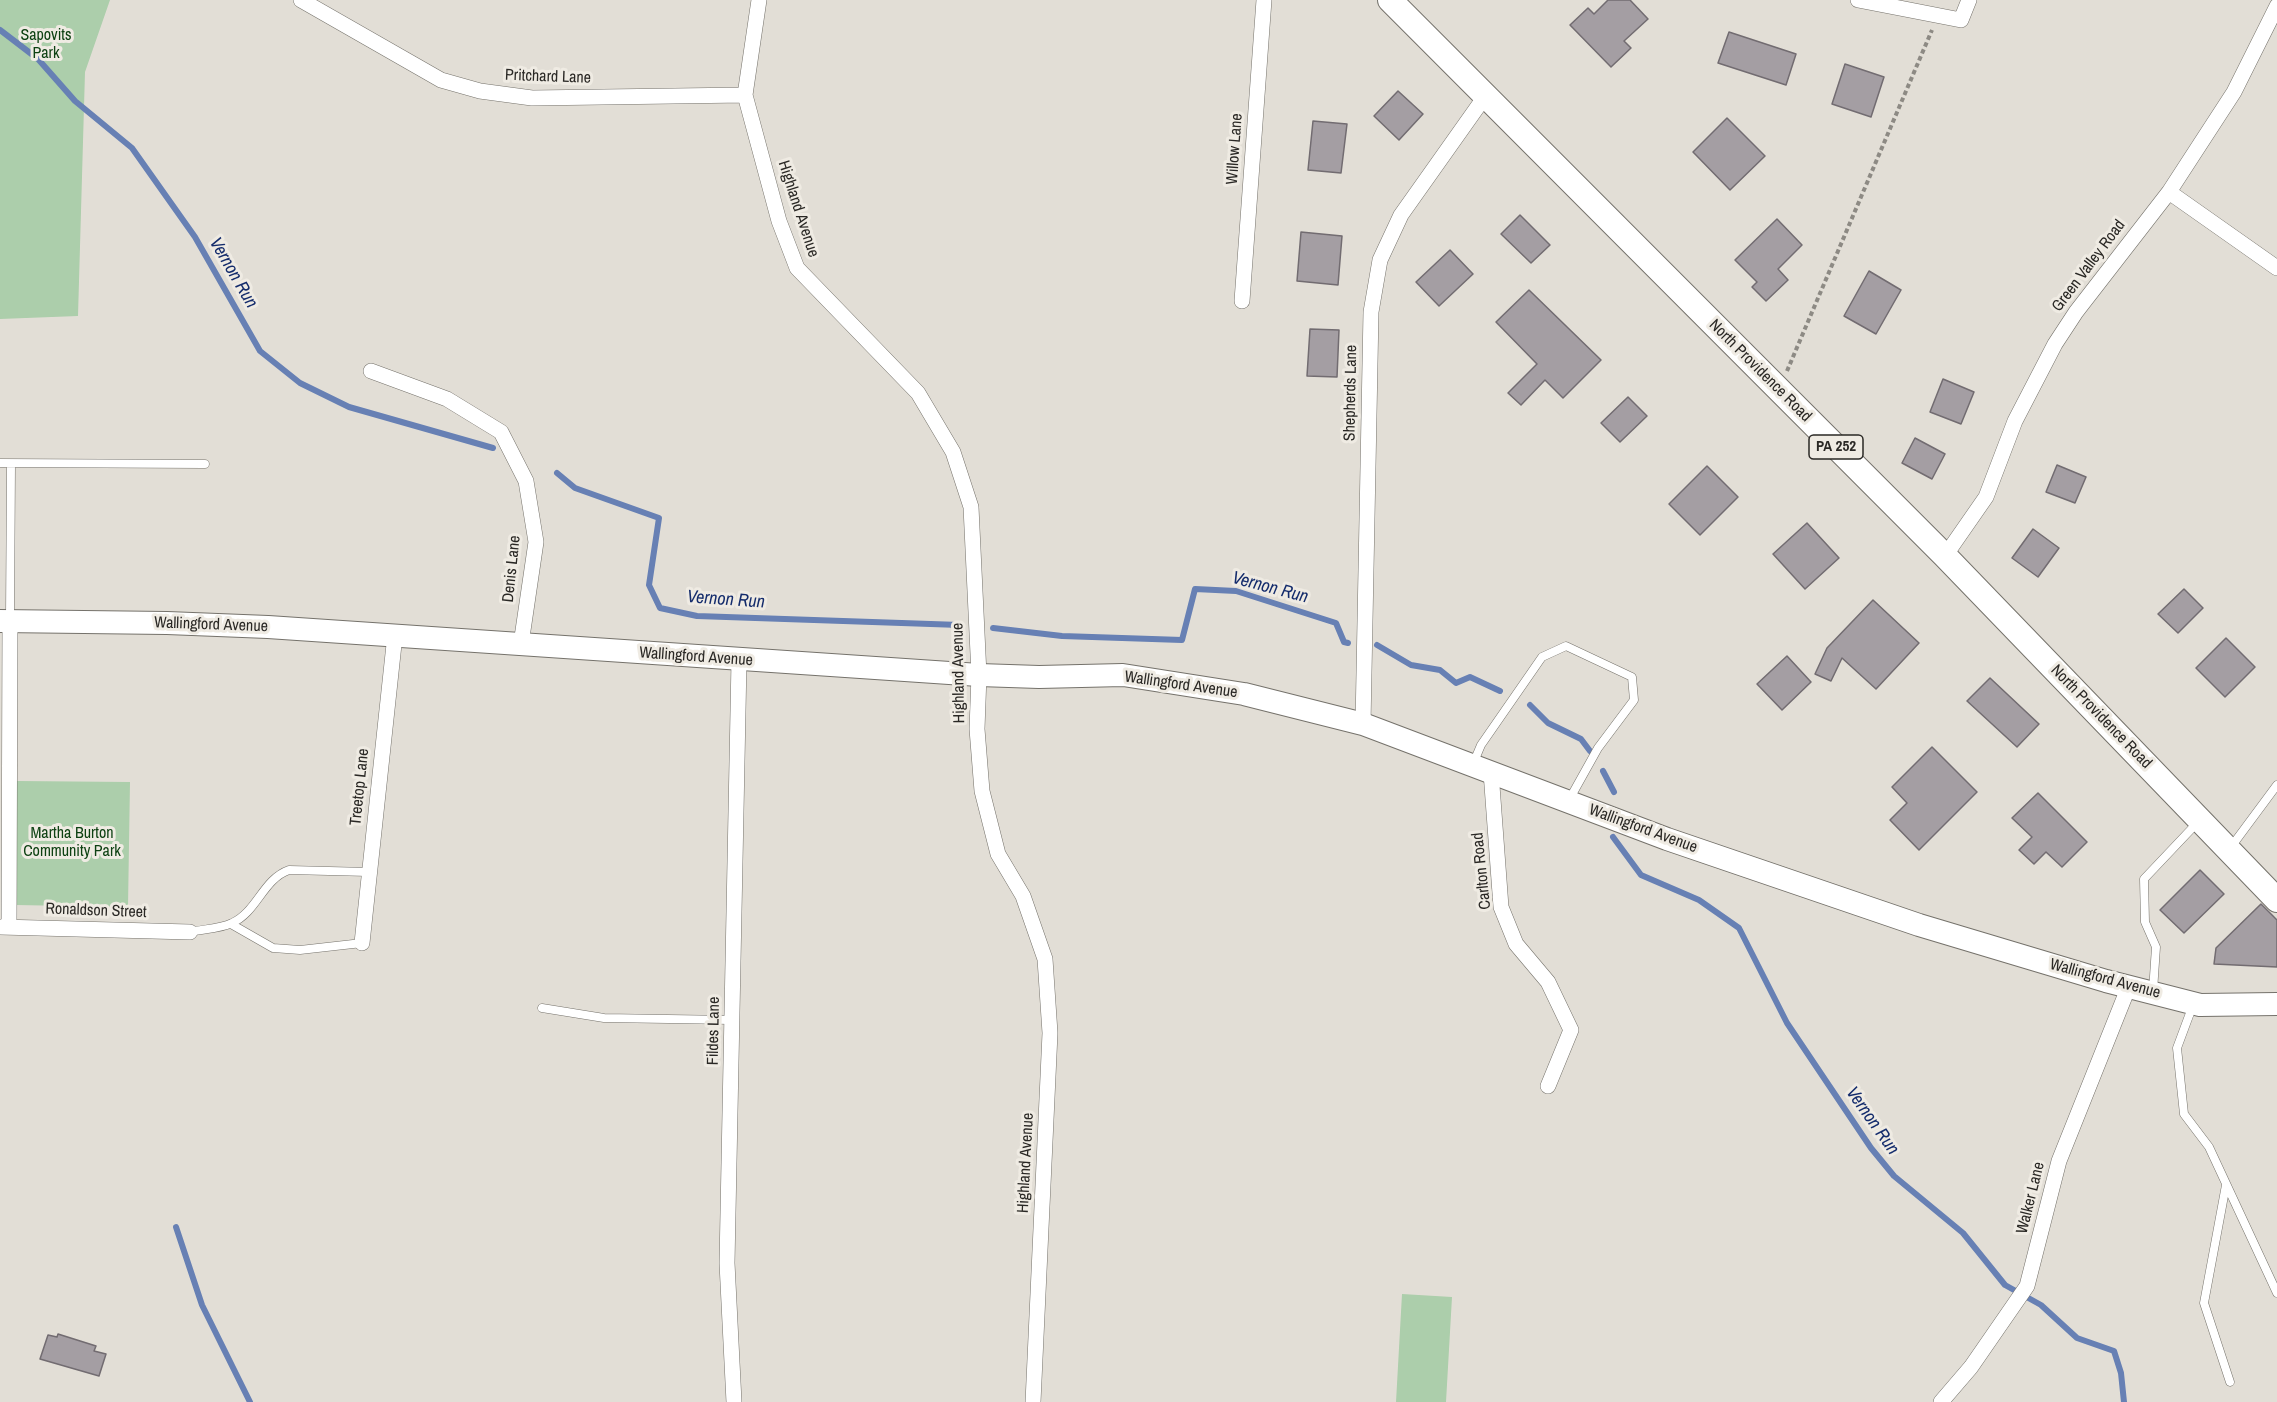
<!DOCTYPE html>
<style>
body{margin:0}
canvas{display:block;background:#e2ded6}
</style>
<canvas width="2277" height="1402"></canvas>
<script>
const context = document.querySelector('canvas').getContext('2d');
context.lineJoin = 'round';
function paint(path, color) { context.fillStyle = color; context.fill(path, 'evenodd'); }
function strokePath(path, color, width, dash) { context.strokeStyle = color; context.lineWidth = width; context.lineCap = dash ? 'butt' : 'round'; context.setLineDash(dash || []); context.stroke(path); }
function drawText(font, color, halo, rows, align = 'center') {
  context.font = font + ' "Archivo Narrow",sans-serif'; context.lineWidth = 6; context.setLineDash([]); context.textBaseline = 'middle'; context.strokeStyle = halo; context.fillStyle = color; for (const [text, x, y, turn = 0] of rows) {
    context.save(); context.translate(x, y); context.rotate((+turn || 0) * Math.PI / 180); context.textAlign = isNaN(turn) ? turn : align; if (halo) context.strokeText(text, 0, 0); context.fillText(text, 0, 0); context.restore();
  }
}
const green = new Path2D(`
 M0 0H110L85 72 78 316 0 319Z
 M17 781 130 782 128 907 15 905Z
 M1402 1294 1452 1297 1446 1402H1396Z`);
const stream = new Path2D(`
 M0 30 38 59 75 101 132 148 195 237 260 351 300 383 349 407 493 448
 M557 473 575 488 659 518 649 585 660 608 697 616 960 625
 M993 628 1062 636 1182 640 1195 589 1236 591 1336 623 1344 642 1348 643
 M1377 645 1411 665 1440 670 1456 683 1470 677 1500 691
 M1530 705 1548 723 1581 739 1590 751
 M1603 771 1614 792
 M1613 837 1641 875 1699 900 1739 928 1787 1023 1871 1148 1894 1176 1963 1233 2005 1285 2041 1305 2077 1338 2114 1351 2121 1373 2124 1402
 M176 1227 202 1305 250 1402`);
const building = new Path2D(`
 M1608 0H1630L1648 19 1624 41 1631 48 1611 67 1570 25 1588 8 1594 14Z
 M1729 32 1796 54 1786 85 1718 63Z
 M1845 64 1884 77 1871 117 1832 104Z
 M1398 91 1423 114 1399 140 1374 116Z
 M1727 118 1765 156 1730 190 1693 152Z
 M1313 121 1347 124 1341 173 1308 170Z
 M1520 215 1550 245 1531 263 1501 234Z
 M1777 219 1802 245 1778 269 1788 280 1766 301 1752 287 1757 282 1735 260Z
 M1301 232 1342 236 1338 285 1297 281Z
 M1450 250 1473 274 1439 306 1416 282Z
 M1869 271 1901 290 1876 334 1844 316Z
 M1529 290 1601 360 1563 398 1545 380 1521 405 1508 393 1537 364 1496 322Z
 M1310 329 1339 330 1337 377 1307 376Z
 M1943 379 1974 392 1961 424 1930 412Z
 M1628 397 1647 416 1620 442 1601 423Z
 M1915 438 1945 454 1932 479 1902 463Z
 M2057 465 2086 477 2075 503 2046 492Z
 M1707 466 1738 497 1700 535 1669 504Z
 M1807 523 1839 558 1805 589 1773 554Z
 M2033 529 2059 548 2038 577 2012 558Z
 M2184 589 2203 608 2178 633 2158 614Z
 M1873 600 1919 643 1876 689 1842 658 1831 681 1815 674 1827 648Z
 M2226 638 2255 667 2225 697 2196 668Z
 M1787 656 1811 682 1782 710 1757 684Z
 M1990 678 2039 724 2017 747 1967 701Z
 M1932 747 1977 792 1919 850 1890 820 1907 803 1892 787Z
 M2038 793 2087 842 2062 867 2046 852 2034 864 2019 850 2032 837 2012 818Z
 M2200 870 2224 894 2184 933 2160 910Z
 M2261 904 2277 920V967L2214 964 2216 948Z
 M58 1334 96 1346 94 1351 106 1354 99 1376 40 1359 48 1335 57 1337Z`);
const path = new Path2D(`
 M1787 371 1932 30`);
const lane = new Path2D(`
 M0 463 205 464
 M10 618 11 464
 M1473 764 1481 745 1542 657 1566 646 1632 677 1634 700 1598 748 1569 800
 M2231 847 2277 785
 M231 924 273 948 300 950 362 943
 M190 932C203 929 220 929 232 923 257 912 263 879 289 870L369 872
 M2153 991 2156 947 2145 922 2144 879 2197 823
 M2193 1005 2177 1048 2184 1114 2209 1147 2277 1293
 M542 1008 604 1018 732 1020
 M2226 1185 2204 1303 2230 1382`);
const street = new Path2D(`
 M301 0 441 80 480 91 532 98 745 95
 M759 0 745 95 779 221 797 268 918 393 953 452 971 507 979 675 977 729 982 791 998 854 1023 896 1045 959 1050 1033 1033 1402
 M1858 0 1961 20 1969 0
 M2169 192 2277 268
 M1242 301 1264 0
 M371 371 447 399 501 432 526 481 536 542 521 644
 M1945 556 1986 497 2015 421 2055 344 2076 312 2169 192 2234 92 2277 6
 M1363 724 1371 312 1380 260 1401 215 1486 95
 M1491 772 1501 907 1516 944 1548 982 1571 1030 1548 1086
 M0 927 190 932
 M9 927 10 621
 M362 943 395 635
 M734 1402 727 1263 739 661
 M1941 1402 1971 1367 2027 1286 2059 1161 2129 986`);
const secondary = new Path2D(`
 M0 621 167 623 268 627 979 675 1039 677 1123 675 1244 694 1363 724 1667 839 1919 925 2106 981 2200 1005 2277 1004`);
const primary = new Path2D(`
 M1390 0 1945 556 2277 900`);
const shields = [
 [1836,447,54]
];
const shieldNames = [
 ["PA 252",1836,447]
];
const parkNames = [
 ["Sapovits",46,36],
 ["Park",46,54],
 ["Martha Burton",72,834],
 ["Community Park",72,852]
];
const streetNames = [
 ["Pritchard Lane",548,77,2],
 ["Willow Lane",1235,149,-86],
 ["Highland Avenue",798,209,72],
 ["Green Valley Road",2089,266,-53],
 ["North Providence Road",1760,371,45],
 ["Shepherds Lane",1351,393,-89],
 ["Denis Lane",512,569,-84],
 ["Wallingford Avenue",211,625,2],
 ["Wallingford Avenue",696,657,4],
 ["Highland Avenue",959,673,-91],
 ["Wallingford Avenue",1181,685,8],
 ["North Providence Road",2101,717,46],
 ["Treetop Lane",360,787,-84],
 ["Wallingford Avenue",1643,829,20],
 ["Carlton Road",1482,871,-96],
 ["Ronaldson Street",96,911,2],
 ["Wallingford Avenue",2105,979,15],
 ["Fildes Lane",714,1031,-89],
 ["Highland Avenue",1026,1163,-87],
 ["Walker Lane",2031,1198,-76]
];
const waterNames = [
 ["Vernon Run",233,273,60],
 ["Vernon Run",1270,588,15],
 ["Vernon Run",726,600,4],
 ["Vernon Run",1872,1121,55]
];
paint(green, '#acceab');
strokePath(stream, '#6780b4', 6);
paint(building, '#a49ea3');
strokePath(building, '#726c71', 1.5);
strokePath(lane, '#75726b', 9);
strokePath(street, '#75726b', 16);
strokePath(secondary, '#75726b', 24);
strokePath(primary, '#75726b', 26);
strokePath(path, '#8d8a84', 4, [4.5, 3]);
strokePath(lane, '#fff', 8);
strokePath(street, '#fff', 15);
strokePath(secondary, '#fff', 22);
strokePath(primary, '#fff', 24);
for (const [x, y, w] of shields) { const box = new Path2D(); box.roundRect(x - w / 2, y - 12, w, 24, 4.5); context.fillStyle = '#efebe3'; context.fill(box); strokePath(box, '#2a2825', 1.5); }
drawText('bold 15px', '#2a2825', null, shieldNames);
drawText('16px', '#0d4112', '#efebe3', parkNames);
drawText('16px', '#2a2825', '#efebe3', streetNames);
drawText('italic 18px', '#142c6c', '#efebe3', waterNames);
</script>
